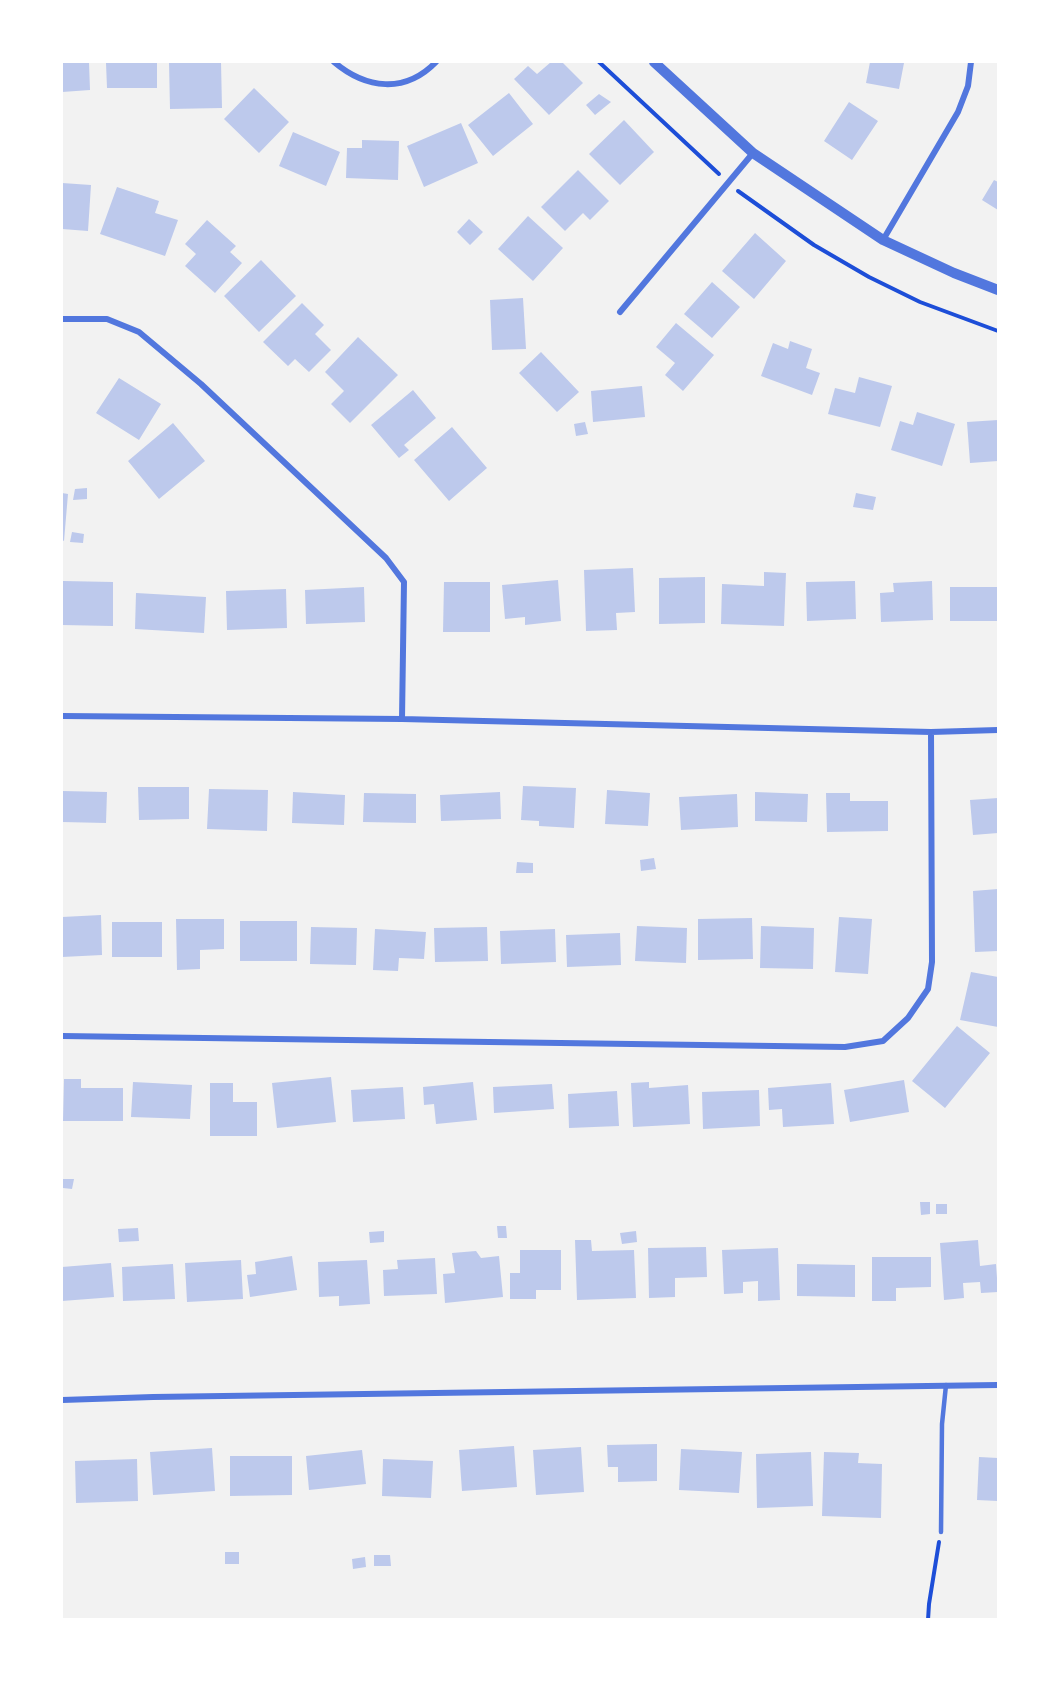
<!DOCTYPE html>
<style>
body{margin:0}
#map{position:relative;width:1060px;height:1681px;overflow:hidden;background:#f2f2f2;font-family:Commissioner,sans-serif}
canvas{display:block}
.frame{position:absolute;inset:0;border:63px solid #fff;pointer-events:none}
</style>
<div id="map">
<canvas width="1060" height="1681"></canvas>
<div class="frame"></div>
</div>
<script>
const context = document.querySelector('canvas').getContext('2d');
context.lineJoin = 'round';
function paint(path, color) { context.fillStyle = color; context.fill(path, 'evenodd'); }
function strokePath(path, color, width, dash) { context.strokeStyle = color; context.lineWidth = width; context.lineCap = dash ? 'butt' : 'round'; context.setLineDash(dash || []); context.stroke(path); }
const building = new Path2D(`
 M62 62H89L90 90 62 92Z
 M157 62V88H107L106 63Z
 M169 62H221L222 108 170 109Z
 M551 62H562L583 83 549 115 514 79 528 66 537 74Z
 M870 62 904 63 899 89 866 83Z
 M254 88 289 122 259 153 224 119Z
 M509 93 533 124 493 156 468 125Z
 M599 94 611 102 595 115 586 105Z
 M849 102 878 121 852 160 824 141Z
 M624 120 654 152 620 185 589 154Z
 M461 123 478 163 424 187 407 146Z
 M293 132 340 152 326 186 279 166Z
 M362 140 399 141 398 180 346 178 347 148H362Z
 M578 170 609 201 590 220 583 213 565 231 541 207Z
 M994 180 998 182V210L982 200Z
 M62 183 91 185 88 231 62 229Z
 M117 187 159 201 155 213 178 220 165 256 100 234Z
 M528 216 563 248 533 281 498 249Z
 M469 219 483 232 470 245 457 232Z
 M207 220 236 246 230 252 242 263 215 293 185 266 196 254 185 244Z
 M755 233 786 261 754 299 722 271Z
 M261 260 296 296 259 332 224 296Z
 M712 282 740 307 712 338 684 314Z
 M523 298 526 349 492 350 490 300Z
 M302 303 324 325 315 334 331 350 309 372 295 359 288 366 263 342Z
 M676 323 714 355 683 391 665 375 675 363 656 347Z
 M358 337 398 375 350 423 331 404 344 391 325 372Z
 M790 341 812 349 806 368 820 373 812 395 761 376 773 343 788 349Z
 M541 352 579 392 557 412 519 373Z
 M859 377 892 386 880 427 828 414 835 388 855 393Z
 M119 378 161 404 139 440 96 413Z
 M642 386 645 417 593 422 591 391Z
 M413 390 436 418 404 445 409 450 399 458 371 425Z
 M917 412 955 424 942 466 891 450 900 421 913 425Z
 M998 420V461L970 463 967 422Z
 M585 422 588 434 576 436 574 424Z
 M173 423 205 461 159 499 128 461Z
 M452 427 487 468 449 501 414 460Z
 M87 488V499L73 500 75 489Z
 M62 493 68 494 64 541 62 540Z
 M856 493 876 497 873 510 853 507Z
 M72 532 84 534 83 543 70 542Z
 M633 568 635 612 616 613 617 630 586 631 584 570Z
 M764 572 786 573 784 626 721 624 722 584 764 586Z
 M705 577V623L659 624V578Z
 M558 580 561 621 525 625V617L505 619 502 585Z
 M63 581 113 582V626L62 625Z
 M855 581 856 619 807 621 806 582Z
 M932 581 933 620 881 622 880 593 894 592 893 583Z
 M444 582H490V632H443Z
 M364 587 365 622 306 624 305 590Z
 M950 587H998V621H950Z
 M286 589 287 628 227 630 226 591Z
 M136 593 206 597 204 633 135 629Z
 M523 786 576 788 574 828 539 826V821L521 820Z
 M138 787H189V819L139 820Z
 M209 789 268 790 267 831 207 829Z
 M607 790 650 793 648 826 605 824Z
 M62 791 107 792 106 823 62 822Z
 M293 792 345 795 344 825 292 823Z
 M500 792 501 819 441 821 440 795Z
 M755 792 808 794 807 822 755 821Z
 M364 793 416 794V823L363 822Z
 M826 793H850V801H888V831L827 832Z
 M737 794 738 827 681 830 679 797Z
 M998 798V833L973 835 970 800Z
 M654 858 656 869 641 871 640 860Z
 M517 862 533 863V873H516Z
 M998 889V951L975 952 973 891Z
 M101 915 102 955 62 957V917Z
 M839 917 872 919 868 974 835 972Z
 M752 918 753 959 698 960V919Z
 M176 919H224V949L200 950V969L177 970Z
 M240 921H297V961H240Z
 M112 922H162V957H112Z
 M637 926 687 928 686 963 635 961Z
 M761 926 814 928 813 969 760 968Z
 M311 927 357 928 356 965 310 964Z
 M487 927 488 961 435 962 434 928Z
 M375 929 426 932 424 959 399 958 398 971 373 970Z
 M555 929 556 962 501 964 500 931Z
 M620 933 621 965 567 967 566 935Z
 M971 972 998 977V1027L960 1020Z
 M957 1026 990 1053 945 1108 912 1081Z
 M331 1077 336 1122 277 1128 272 1083Z
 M64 1079H81V1088H123V1121H63Z
 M904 1080 909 1112 850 1122 844 1090Z
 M133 1082 192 1085 190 1119 131 1117Z
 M473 1082 477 1120 436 1124 434 1104 424 1105 423 1087Z
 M649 1082V1088L688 1085 690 1124 633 1127 631 1083Z
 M210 1083H233V1102H257V1136H210Z
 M831 1083 834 1124 783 1127 782 1109 769 1110 768 1088Z
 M552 1084 554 1109 494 1113 493 1087Z
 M403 1087 405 1119 353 1122 351 1090Z
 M759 1090 760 1126 703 1129 702 1092Z
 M617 1091 619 1126 569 1128 568 1094Z
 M63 1179H74L72 1189 63 1188Z
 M920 1202H930V1214L921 1215Z
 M936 1204H947V1214H936Z
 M497 1226H506L507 1238H498Z
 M138 1228 139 1241 119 1242 118 1229Z
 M384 1231V1242L370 1243 369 1232Z
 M636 1231 637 1242 622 1244 620 1233Z
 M575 1240H591L592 1251 634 1250 636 1298 577 1300Z
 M978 1240 980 1266 996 1264 998 1292 981 1293 980 1282 963 1283 964 1298 944 1300 940 1243Z
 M706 1247 707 1277 675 1278V1297L649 1298 648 1248Z
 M778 1248 780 1300 758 1301V1281L743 1282V1293L724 1294 722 1250Z
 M520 1250H561V1290H536V1299H510V1273H520Z
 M476 1251 481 1258 499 1256 503 1297 445 1303 443 1274 455 1273 452 1253Z
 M292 1256 297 1290 250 1297 247 1275 256 1274 255 1262Z
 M872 1257H931V1287L896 1288V1301H872Z
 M435 1258 437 1294 384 1296 383 1270 398 1269 397 1260Z
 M241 1260 243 1299 187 1302 185 1263Z
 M367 1260 370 1304 339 1306V1296L319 1297 318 1262Z
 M111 1263 114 1297 62 1301V1267Z
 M173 1264 175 1299 123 1301 122 1267Z
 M797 1264 855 1265V1297L797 1296Z
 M657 1444V1481L618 1482V1467H608L607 1445Z
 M514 1446 517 1487 462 1491 459 1450Z
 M581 1447 584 1492 536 1495 533 1450Z
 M212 1448 215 1491 153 1495 150 1452Z
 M681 1449 742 1452 739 1493 679 1490Z
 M362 1450 366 1484 309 1490 306 1456Z
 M811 1452 813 1506 757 1508 756 1454Z
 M824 1452 859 1453 858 1463 882 1464 881 1518 822 1516Z
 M230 1456H292V1495L230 1496Z
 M979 1457 998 1458V1501L977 1500Z
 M137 1459 138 1501 76 1503 75 1461Z
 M383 1459 433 1461 431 1498 382 1496Z
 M225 1552H239V1564H225Z
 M374 1555H390L391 1566H374Z
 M365 1557 366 1567 353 1569 352 1559Z`);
const path = new Path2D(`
 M599 62 719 174
 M738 191 814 245 869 277 920 302 998 331
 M928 1620 929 1604 939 1542`);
const service = new Path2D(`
 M941 1532 942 1424 946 1385`);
const minor = new Path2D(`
 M334 62C366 89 405 94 436 62
 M883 240 958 112 968 86 971 62
 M620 312 753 153
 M62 319H107L139 332 201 384 386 558 404 582 402 719
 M62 716 402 719 931 732 998 730
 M62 1036 845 1047 883 1041 908 1018 928 989 932 962 931 732
 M62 1400 153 1397 998 1385`);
const tertiary = new Path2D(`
 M654 62 753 153 883 240 954 273 998 290`);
paint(building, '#bdc9ec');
strokePath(path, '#1d4ed8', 4);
strokePath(service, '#5277de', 4.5);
strokePath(minor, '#5277de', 6);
strokePath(tertiary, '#5277de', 10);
</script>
